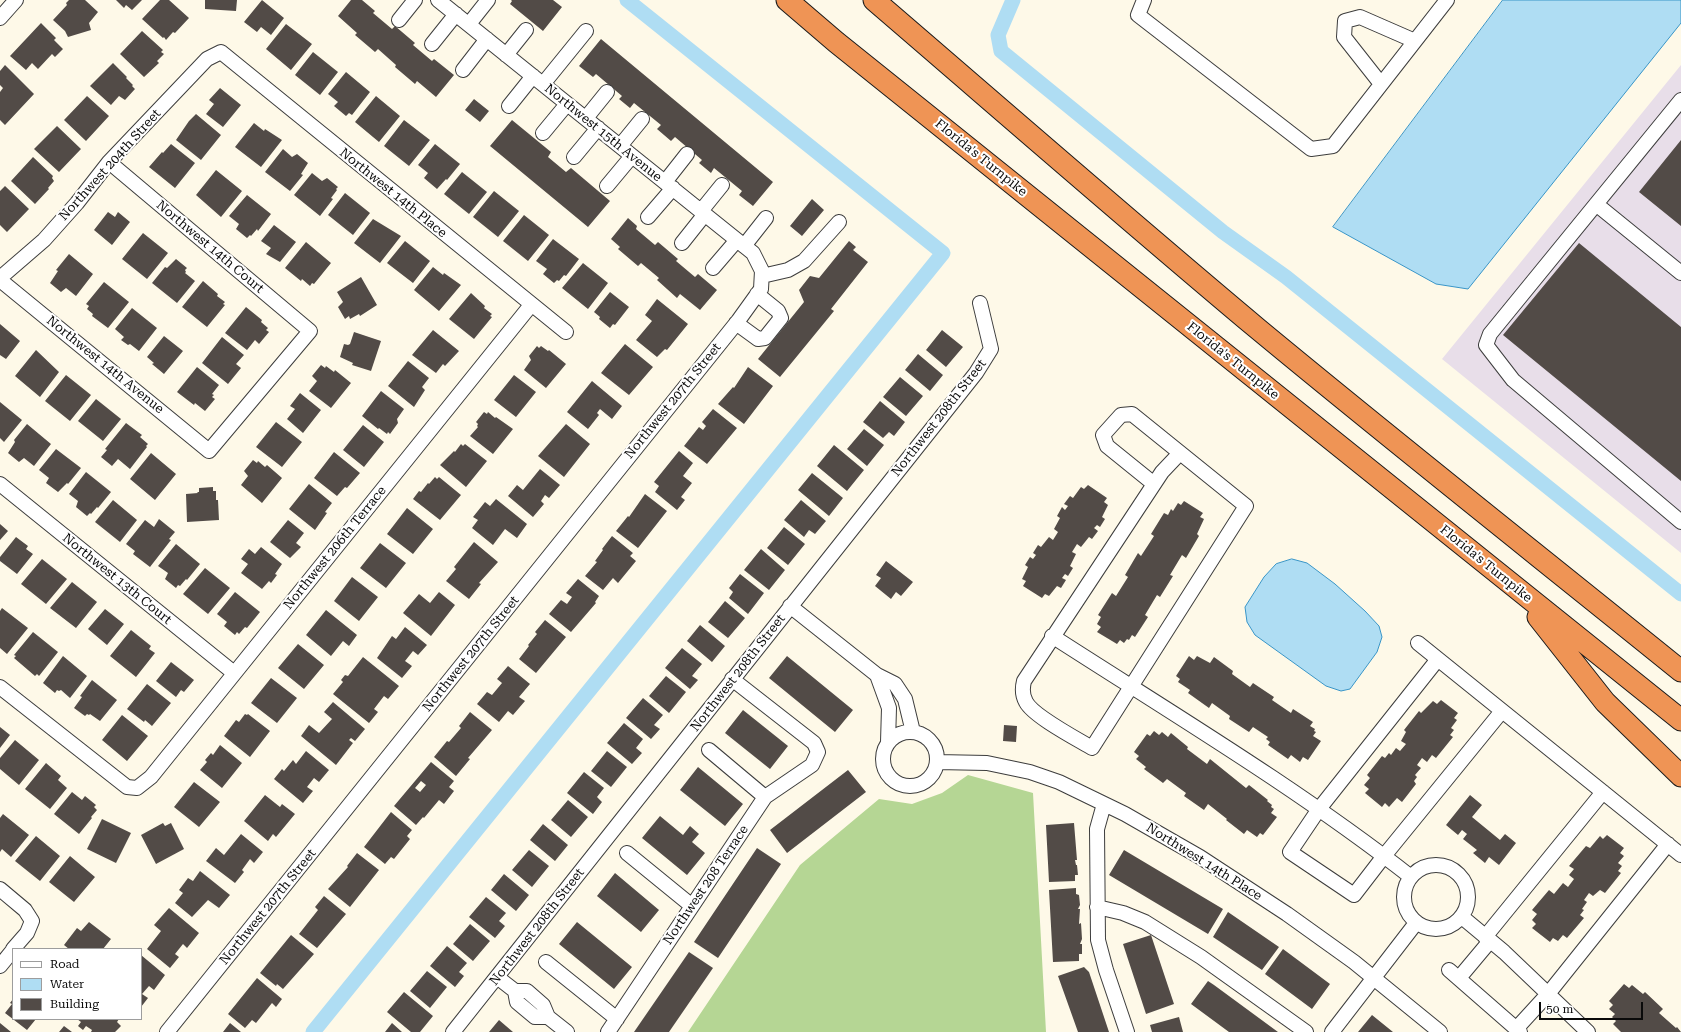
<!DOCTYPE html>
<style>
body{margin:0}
#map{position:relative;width:1681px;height:1032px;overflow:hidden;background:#fef9e8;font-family:"Roboto Serif",serif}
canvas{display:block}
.legend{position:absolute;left:12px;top:948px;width:130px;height:72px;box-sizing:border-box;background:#fff;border:1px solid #9d9d9d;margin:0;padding:5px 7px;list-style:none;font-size:12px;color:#0a0a0a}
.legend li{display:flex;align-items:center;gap:8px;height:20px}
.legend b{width:20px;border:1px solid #9d9d9d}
.scale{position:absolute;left:1539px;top:1002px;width:104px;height:18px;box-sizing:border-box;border:2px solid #0a0a0a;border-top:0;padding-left:5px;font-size:12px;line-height:14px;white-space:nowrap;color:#0a0a0a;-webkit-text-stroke:3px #fff;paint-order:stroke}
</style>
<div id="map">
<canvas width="1681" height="1032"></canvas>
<ul class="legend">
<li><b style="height:5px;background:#fff"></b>Road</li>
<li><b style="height:11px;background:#afddf3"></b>Water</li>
<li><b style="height:11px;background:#524b47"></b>Building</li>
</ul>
<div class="scale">50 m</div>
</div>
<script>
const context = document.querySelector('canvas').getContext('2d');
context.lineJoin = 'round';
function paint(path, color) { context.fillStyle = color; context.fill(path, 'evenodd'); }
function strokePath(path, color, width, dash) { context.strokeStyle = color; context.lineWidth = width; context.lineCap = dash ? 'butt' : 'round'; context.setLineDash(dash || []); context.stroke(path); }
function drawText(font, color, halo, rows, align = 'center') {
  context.font = font + ' "Roboto Serif",serif'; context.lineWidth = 4; context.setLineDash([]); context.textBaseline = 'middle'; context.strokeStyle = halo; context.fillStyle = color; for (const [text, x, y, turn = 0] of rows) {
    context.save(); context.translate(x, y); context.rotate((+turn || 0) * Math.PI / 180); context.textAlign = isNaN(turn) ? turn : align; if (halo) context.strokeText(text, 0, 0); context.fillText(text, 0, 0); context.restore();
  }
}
const industrial = new Path2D(`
 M1681 65V553L1442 359Z`);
const forest = new Path2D(`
 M968 775 1033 793 1046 1032H688L800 865 879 799 912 804 942 793Z`);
const water = new Path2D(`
 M1503 0H1681V23L1468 289 1436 284 1333 227Z
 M1292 559 1307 563 1335 584 1365 611 1379 626 1382 637 1377 652 1350 689 1341 691 1326 686 1255 635 1247 622 1245 607 1264 577 1276 564Z`);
const canal = new Path2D(`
 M1013 0 998 35 1001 51 1223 232 1286 277 1681 594
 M313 1032 943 253 627 0`);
const building = new Path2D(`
 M69 0H85L98 12 89 23 91 30 68 37 65 31 53 20 67 5 66 3Z
 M116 0H142L132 10 126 5 124 8Z
 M160 0H169L189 18 175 33 173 32 166 40 164 37 163 38 142 19Z
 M205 0H237L236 11 205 9Z
 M262 0 284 18 271 35 261 27 257 32 244 22Z
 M351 0H362L375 11 373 13 392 29 395 26 415 43 413 45 432 61 434 59 454 75 436 97 417 81 415 84 395 67 396 65 378 49 375 52 355 35 357 33 338 16Z
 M511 0H553L562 7 543 31 510 4 512 1Z
 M41 23 56 38 54 40 63 49 55 57 52 54 38 69 32 63 26 70 10 56Z
 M286 24 312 44 291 70 266 49Z
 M142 31 163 50 161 52 164 54 157 61 159 63 144 77 120 54Z
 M601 39 773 182 753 206 739 195 742 191 714 168 711 173 699 163 702 160 675 137 671 141 657 129 661 125 634 103 630 108 619 99 622 96 596 74 593 77 579 66Z
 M313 52 338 72 320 95 295 75Z
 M113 63 127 77 126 78 133 85 132 86 135 89 125 100 119 96 111 105 90 86Z
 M5 65 34 94 5 125 0 120V92L3 88 0 85V71Z
 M346 72 370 92 352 115 349 113 346 116 334 106 338 102 328 94Z
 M220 88 241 105 223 127 206 114 214 104 209 100Z
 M87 96 109 116 86 141 64 120Z
 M376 96 400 116 379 142 355 122Z
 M474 99 489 111 480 122 465 110Z
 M196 114 221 135 201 160 176 140 189 121Z
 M404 120 430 140 409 166 384 146Z
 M512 120 551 152 548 157 566 172 571 168 610 201 588 227 490 146Z
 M254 123 264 131 265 129 282 140 261 167 235 147Z
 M57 126 81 149 59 172 34 149Z
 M1681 140V226L1639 192Z
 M171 144 195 163 175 188 149 167 162 152 163 153Z
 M435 144 460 164 447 180 446 179 437 189 424 178 428 173 418 165Z
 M283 149 292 157 297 154 308 163 301 174 303 175 290 191 265 172Z
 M33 157 53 176 52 178 54 181 48 188 49 189 35 204 11 181Z
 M216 170 242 191 221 217 196 195Z
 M462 172 487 192 469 214 444 194Z
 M312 173 322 181 327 178 338 187 336 189 337 190 331 198 333 199 320 216 294 195Z
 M5 186 29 209 7 232 0 225V191Z
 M494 191 519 211 498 237 473 217Z
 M345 193 370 213 353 235 328 215Z
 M247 195 271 214 258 231 257 229 251 236 250 235 247 238 236 229 239 224 229 216Z
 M812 199 824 210 802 236 790 226Z
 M108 212 115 217 118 212 130 222 112 245 94 230Z
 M524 215 549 235 528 261 503 241Z
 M628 218 637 226 636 229 655 245 658 242 678 259 676 261 695 277 698 274 717 290 700 310 680 294 677 298 657 280 659 278 641 263 638 266 618 249 620 247 611 239Z
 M373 219 401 236 380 263 354 243Z
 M274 225 296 242 280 262 266 254 271 248 261 241Z
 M143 233 168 253 147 279 122 259Z
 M553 239 579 259 566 276 564 275 559 281 557 280 554 283 543 274 547 269 536 261Z
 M405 241 430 261 413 283 387 263Z
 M849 241 856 247 853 250 868 262 831 309 834 311 780 377 758 359 804 302 799 290 810 276 819 278Z
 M306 242 331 263 314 284 312 283 310 286 302 279 301 281 285 268Z
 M1579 243 1681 327V481L1503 335Z
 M69 254 93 274 76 296 66 288 61 292 50 283 58 271 56 270Z
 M176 259 187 268 185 270 186 272 185 273 195 281 177 303 152 283 165 267 167 268Z
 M583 263 608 283 588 309 562 288Z
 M433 267 443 275 444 273 461 285 439 311 414 290Z
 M361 277 377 305 360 316 359 314 350 319 349 316 345 319 338 307 343 302 337 292Z
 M203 281 218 294 217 296 225 302 223 304 225 305 207 327 182 307Z
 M104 282 129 302 108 328 92 316 93 314 87 309 89 306 86 304Z
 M610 292 629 307 615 325 613 324 610 328 599 319 600 317 594 312Z
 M471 293 485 306 484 308 492 314 490 316 492 317 474 339 449 319Z
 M657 299 688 324 667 350 665 349 657 357 636 340 652 321 645 315Z
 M246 307 262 320 261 322 268 328 266 330 269 332 259 344 255 340 247 350 225 333Z
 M132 308 157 328 139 351 130 344 128 345 121 340 124 337 115 329Z
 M0 324 20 341 6 359 0 355Z
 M433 330 459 351 445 366 443 364 436 373 412 355Z
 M942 330 963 347 946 367 926 350Z
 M354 332 381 341 371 371 352 365 353 363 340 357 344 344 348 345 350 344Z
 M164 336 183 351 164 374 152 364 154 363 147 357Z
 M222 337 244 355 236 364 241 368 228 384 202 363Z
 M625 344 653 367 629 395 601 373Z
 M537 346 539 348 541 346 548 351 549 350 566 364 546 388 524 370 531 360 529 356Z
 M36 350 59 372 40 397 15 376Z
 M918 354 943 375 930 391 905 370Z
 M408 361 429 378 422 387 425 390 414 407 388 386Z
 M321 365 325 368 326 366 334 372 335 370 351 383 331 408 309 391 317 381 312 376Z
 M197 367 219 385 212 394 214 395 212 397 215 399 205 411 195 403 194 405 177 392Z
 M748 367 773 386 744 424 718 404 733 387 734 388Z
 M66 375 91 395 70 421 45 401Z
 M514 375 536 392 516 417 494 400Z
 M900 377 923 396 906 416 883 397Z
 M592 381 622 406 612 419 600 409 597 413 599 415 588 429 567 412Z
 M381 391 404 409 397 419 398 423 390 434 388 432 387 434 379 428 378 429 362 416Z
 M300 393 321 410 303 433 287 419 295 409 290 406Z
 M96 399 121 419 103 441 78 421Z
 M880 401 905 422 894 436 889 432 883 438 863 422Z
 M0 402 22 420 4 442 0 438Z
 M713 409 737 428 707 464 684 446 699 427 703 430 706 426 702 422Z
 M484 412 487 414 488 412 495 418 496 417 513 429 493 454 470 436 478 427 477 426 478 424 476 422Z
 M276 422 302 442 282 467 256 447Z
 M126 423 142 435 140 437 148 444 146 446 147 447 130 469 118 459 112 466 101 457 107 450 105 449Z
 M27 424 51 444 34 466 24 458 19 462 8 453 15 442 14 440Z
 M566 424 590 444 564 477 538 456Z
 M363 425 384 442 364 467 343 450Z
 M864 429 884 445 867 466 847 449Z
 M461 444 463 446 465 444 487 461 466 487 440 465 454 451 455 452Z
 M834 445 864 470 847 491 817 466Z
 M56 449 81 468 68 484 67 483 58 492 46 483 49 478 39 470Z
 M679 451 693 463 683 476 692 483 681 497 685 500 677 510 655 492 659 486 654 482Z
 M334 452 360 473 347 488 345 487 337 496 314 478Z
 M151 453 176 474 155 500 130 479Z
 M253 460 257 463 258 461 265 467 267 465 282 478 262 503 241 485 248 476 244 471Z
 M540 469 560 485 549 498 545 495 541 501 544 504 533 517 508 496 517 485 523 490Z
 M86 472 111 492 98 508 97 507 91 514 90 513 87 516 76 507 78 501 69 494Z
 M812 473 843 498 829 516 798 490Z
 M435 477 437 479 439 477 461 495 440 520 413 499 419 491 421 492 428 483 429 484Z
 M309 484 332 503 325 512 327 513 315 530 289 509Z
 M1088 485 1107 498 1104 502 1108 505 1102 517 1105 519 1100 527 1097 525 1094 528 1098 531 1092 539 1089 537 1081 547 1077 544 1072 552 1076 554 1070 566 1073 568 1068 576 1065 574 1062 578 1066 580 1061 588 1057 586 1049 596 1045 594 1042 598 1023 586 1026 581 1022 579 1028 567 1025 565 1030 557 1033 559 1036 555 1033 553 1038 545 1041 547 1049 537 1053 540 1058 532 1054 529 1060 518 1057 516 1062 507 1065 510 1068 506 1064 504 1070 496 1073 498 1081 487 1084 489Z
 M213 487V491H216V500H218L219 520 187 522 186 494 198 493 197 492H199V488Z
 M645 494 667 511 638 548 616 531 628 516 629 517Z
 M496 499 527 524 517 538 505 529 493 545 472 528 478 520 473 517 485 502 490 506Z
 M113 500 137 520 120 542 95 522Z
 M801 500 826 521 815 534 809 530 804 537 784 520Z
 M1184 501 1203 513 1200 517 1204 519 1197 534 1199 536 1186 558 1182 555 1170 575 1173 576 1160 597 1157 595 1145 615 1148 617 1135 637 1132 635 1129 640 1127 639 1124 643 1120 640 1117 644 1097 632 1101 627 1097 624 1101 617 1098 615 1112 593 1116 596 1128 577 1125 575 1138 553 1141 556 1154 536 1151 534 1164 513 1168 515 1171 509 1173 511 1178 503 1181 505Z
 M407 508 433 529 413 554 387 534Z
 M159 519 175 532 169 539 171 540 150 567 133 554 135 551 126 544 145 520 154 527Z
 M288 520 304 533 296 543 301 547 290 558 270 542Z
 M0 524 8 531 0 540Z
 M784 527 805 544 788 565 767 548Z
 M612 536 633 553 630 556 636 561 618 583 613 578 603 590 585 576 597 562 595 561 603 550 602 549Z
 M16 537 28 546 26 549 33 554 17 574 0 561V557Z
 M474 542 498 562 479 583 481 584 469 599 446 581 456 569 454 567Z
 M380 543 406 563 386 588 360 568Z
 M176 544 200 564 187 580 186 579 180 586 178 585 176 588 165 579 168 573 158 566Z
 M261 547 282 564 275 574 277 575 271 583 269 581 262 589 241 573 248 564 241 559 249 549 255 554Z
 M761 549 785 570 769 590 744 570Z
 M42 559 67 579 46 604 21 584Z
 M886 561 913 582 901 596 896 592 891 599 875 586 881 578 876 575Z
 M205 568 230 588 208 614 183 594Z
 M740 574 764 593 748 614 729 598 733 592 729 588Z
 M352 577 378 597 359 621 334 601Z
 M578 579 599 596 595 602 596 603 571 632 549 614 561 600 567 604 572 597 566 593Z
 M72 582 97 602 76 628 50 608Z
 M235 592 260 612 247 628 245 627 239 634 237 632 235 635 224 626 227 622 217 614Z
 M439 592 455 605 431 636 403 613 419 594 430 603Z
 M725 601 745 618 728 638 708 622Z
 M2 608 28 628 7 654 0 648V611Z
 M105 609 124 624 107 645 88 629Z
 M326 610 357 635 349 646 343 641 331 656 306 635Z
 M545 620 566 637 536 673 519 659 529 646 528 645 537 634 535 632Z
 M700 625 725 646 712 662 687 641Z
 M405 627 427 645 418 655 413 651 405 661 412 666 402 678 377 658 392 636 396 639Z
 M131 630 151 646 149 649 155 653 136 677 110 656Z
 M33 632 58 652 39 676 37 674 35 676 14 658 16 656 14 655Z
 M298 644 324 665 304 689 278 668Z
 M682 648 702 664 692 676 698 680 690 689 665 668Z
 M63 656 87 676 70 698 61 690 59 691 57 690 55 693 43 683Z
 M787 656 853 710 835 732 769 678Z
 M1189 656 1194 660 1197 656 1210 663 1214 657 1233 671 1232 674 1250 687 1253 683 1274 697 1272 700 1291 713 1293 709 1313 722 1310 726 1315 729 1314 731 1316 732 1313 736 1321 741 1308 760 1303 757 1300 762 1291 755 1288 759 1268 745 1270 742 1266 739 1268 737 1253 727 1249 732 1229 719 1230 716 1212 703 1209 708 1188 693 1190 690 1178 682 1180 679 1176 676Z
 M363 657 399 686 388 699 384 696 374 709 378 712 369 723 333 694 343 682 341 680 345 675 348 676Z
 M171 662 194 680 184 692 181 690 176 697 156 681Z
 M508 666 530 684 519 697 525 701 513 715 508 711 499 722 477 704 487 692 492 695 502 683 497 679Z
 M666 676 686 692 669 713 649 696Z
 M271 678 297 698 277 723 251 703Z
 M92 680 117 700 100 721 90 714 89 715 87 714 85 716 74 708 82 697 80 696Z
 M147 684 171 703 152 726 145 720 144 722 127 709Z
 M643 698 663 715 654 725 660 729 651 739 626 718Z
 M1441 700 1458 713 1454 718 1457 720 1451 728 1454 730 1450 735 1453 737 1436 758 1432 755 1427 762 1422 758 1417 765 1421 768 1415 775 1417 777 1414 781 1416 784 1402 802 1397 798 1389 807 1385 803 1382 807 1365 793 1369 789 1364 785 1370 778 1367 775 1382 756 1385 758 1389 753 1391 755 1396 748 1400 751 1406 744 1401 741 1406 732 1404 730 1419 711 1421 713 1433 701 1437 704Z
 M333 702 365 729 355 741 351 738 349 740 353 743 336 765 301 736 309 725 319 733 332 719 324 712Z
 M743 710 788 746 770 769 725 733Z
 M470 712 492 730 468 758 470 759 456 776 434 757 447 741 449 742 461 728 459 726Z
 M245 714 247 715 248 714 270 731 250 757 224 736 236 720 239 722Z
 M122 715 148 736 127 761 102 740Z
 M624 723 643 739 636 748 642 753 632 764 607 743Z
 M1004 725 1017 726 1016 742 1003 741Z
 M0 727 10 735 0 748Z
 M1154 731 1159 735 1162 732 1168 737 1171 733 1188 747 1187 749 1207 764 1210 759 1246 788 1249 785 1268 800 1267 801 1272 805 1271 807 1274 809 1271 813 1277 817 1263 835 1260 833 1257 837 1247 830 1244 834 1226 820 1227 819 1208 804 1204 810 1184 796 1186 793 1167 779 1163 783 1144 769 1146 767 1136 759 1139 756 1134 752 1147 734 1150 736Z
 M15 740 39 760 19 785 0 769V758Z
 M220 745 242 763 222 788 200 770 207 762 205 760 211 753 213 755Z
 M306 751 329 770 319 782 314 778 307 787 313 791 303 803 274 779 282 769 284 771 293 760 296 764Z
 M607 751 627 767 611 787 591 771Z
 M431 762 454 781 449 787 454 791 444 804 439 800 424 818 423 817 416 825 394 806ZM421 781 426 785 420 792 415 788Z
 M46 763 61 776 58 780 67 788 50 809 25 789Z
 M698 767 743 804 725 826 680 790Z
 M848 770 866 792 787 853 770 830Z
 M584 772 604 788 597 797 602 802 593 814 567 793Z
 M194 782 220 802 199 827 174 807Z
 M72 792 82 800 85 796 96 805 94 807 97 810 91 817 92 818 79 834 54 814Z
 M265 795 280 807 282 804 295 814 276 837 273 834 268 841 244 821Z
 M1470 795 1482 805 1472 817 1500 840 1505 834 1516 843 1499 865 1489 857 1485 863 1473 853 1477 850 1463 839 1467 834 1462 830 1458 835 1446 825Z
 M568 800 588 817 571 837 551 820Z
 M391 812 412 830 407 836 410 839 394 859 391 857 385 864 364 847Z
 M3 814 29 835 11 857 2 849 0 852V818Z
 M660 816 683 835 690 826 699 834 692 842 705 853 687 875 642 838Z
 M102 819 131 833 116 863 87 849Z
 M163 823 165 826 171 823 184 849 156 864 141 835Z
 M1074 823 1077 860H1075L1076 865H1077L1078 875H1075V881L1049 882 1046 825Z
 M543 824 568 845 555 861 530 840Z
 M241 834 263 852 254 863 250 859 242 870 244 872 235 883 206 861 216 848 224 855Z
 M1607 835 1624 848 1620 853 1624 856 1618 863 1622 866 1618 871 1621 873 1605 893 1600 890 1593 896 1589 893 1584 900 1587 902 1582 909 1584 910 1580 915 1584 918 1567 938 1563 935 1558 941 1553 938 1550 942 1532 928 1536 924 1532 920 1537 914 1532 910 1549 890 1554 894 1563 883 1568 887 1574 879 1569 875 1574 869 1569 866 1586 846 1590 848 1600 836 1603 839Z
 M36 836 60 856 40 881 15 861Z
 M757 848 781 864 718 958 694 942Z
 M529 850 549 866 532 887 512 870Z
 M1124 850 1223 909 1208 934 1109 875Z
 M357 853 379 870 350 907 328 889 348 867 347 866Z
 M70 856 95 877 74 902 49 882Z
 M200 871 230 895 219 908 208 900 192 917 175 903 183 893 179 890 188 878 193 881Z
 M615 873 659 910 641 932 597 896Z
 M504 874 529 895 516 911 491 890Z
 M1076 888V894L1079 895 1080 905 1078 909H1080L1079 924 1081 923 1082 939 1080 944H1082V954H1079V961L1053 962 1049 890Z
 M324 896 346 914 317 948 299 934 318 910 315 907Z
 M486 897 506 913 499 921 505 926 495 938 469 917Z
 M169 908 199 933 187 948 183 944 175 954 179 957 170 968 147 949 161 931 154 925Z
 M1228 912 1279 947 1262 970 1213 937Z
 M89 922 111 939 103 949H69L64 945 77 928 81 931Z
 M577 922 632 967 614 989 559 944Z
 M470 924 490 941 473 961 453 944Z
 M291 935 314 954 283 989 277 984 276 986 260 973Z
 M1151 935 1174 1004 1146 1014 1123 944Z
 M447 946 467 963 459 972 464 976 455 987 430 966Z
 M1283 949 1330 984 1312 1009 1265 974Z
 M689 952 713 968 669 1032H634Z
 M141 955 165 975 154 990 149 986 142 994 148 998 141 1007Z
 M1084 967 1089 972 1109 1032H1078L1058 976Z
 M427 971 447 987 430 1008 410 991Z
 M257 978 282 999 276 1007 272 1003 256 1023 252 1020 245 1028 228 1014Z
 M1208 981 1214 985 1278 1032H1229L1191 1004Z
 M1624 984 1629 988 1632 985 1643 994 1645 992 1663 1009 1659 1013 1676 1028 1677 1027 1681 1032H1621L1613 1024 1616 1021 1612 1017 1615 1014 1609 1009 1613 1005 1609 1001Z
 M404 992 433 1016 420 1032H411L387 1012Z
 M13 999V1019H36L27 1030 5 1013 12 1004 10 1003Z
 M1372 1015 1393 1032H1358Z
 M1179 1017 1183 1032H1152L1150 1025Z
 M77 1019H119L117 1022 121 1026 115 1032H91L92 1030 86 1026 83 1030 78 1026 81 1022Z
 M499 1020 513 1032H489Z
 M0 1023 11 1032H0Z
 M230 1023 241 1032H223Z
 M392 1023 402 1032H385Z
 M64 1026 72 1032H59Z`);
const minor = new Path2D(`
 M1144 0 1138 15 1311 149 1333 146 1447 0
 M0 18 16 0
 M399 20 415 0
 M469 24 488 0
 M432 44 456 14
 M506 55 526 30
 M463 70 487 39
 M543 84 586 31
 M1381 84 1344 37 1345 21 1360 17 1415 41
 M1681 100 1490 334 1486 345 1513 380 1681 522
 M509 106 533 76
 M586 118 607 92
 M543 133 567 104
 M620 146 642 119
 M574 157 598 128
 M665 182 687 154
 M607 186 632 156
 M1596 204 1681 273
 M701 211 722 185
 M648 217 673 188
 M682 243 705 214
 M744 246 766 218
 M713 268 737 240
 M762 276 788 270 804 261 839 222
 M0 278 44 240 77 203 109 162 207 59 221 52 566 332
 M0 280 209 451 310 331 109 162
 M736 323 758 339 765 338 781 318 778 311 757 294
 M0 484 234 673
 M1154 484 1107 446 1103 435 1121 415 1132 414 1246 506 1092 748C1077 739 1033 716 1026 702 1022 695 1022 689 1024 681L1162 472 1180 453
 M790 606 877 675 895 684 905 699 913 732
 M1052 636C1173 714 1297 788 1411 877
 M1418 643 1681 855
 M1438 659 1319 809 1290 852 1354 895 1384 856 1502 711
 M877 675 889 708 888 742
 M0 687 127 787 137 788 151 777 531 305
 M883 759a27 27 0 1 1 54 0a27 27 0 1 1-54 0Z
 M709 750 765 797
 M937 762 987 763 1030 772 1059 782 1125 814 1200 857 1287 914 1354 962 1440 1032
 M1104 804 1097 829 1098 940 1106 970 1127 1032
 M627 853 692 906
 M1404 897a32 32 0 1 1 64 0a32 32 0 1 1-64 0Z
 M0 889 25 910 32 921 27 933 13 949
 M1097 907 1123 913 1145 922 1201 957 1306 1032
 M1462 917 1504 952 1588 1032
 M1485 937 1603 792
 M546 962 617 1019
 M0 966 13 950
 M1449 970 1520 1032
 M497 977 515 991H527L543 1005 548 1017 567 1032
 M1459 978 1490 941
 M515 991 517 1002 535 1017H548
 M1516 1029 1548 994 1668 844
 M167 1032 738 321 761 289 762 271 753 253 438 0
 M453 1032 976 373 991 349 980 303
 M608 1032 765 797 812 765 818 752 814 743 732 679
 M1332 1032 1416 923`);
const highway = new Path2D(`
 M787 0 836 42 1681 720
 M874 0C1002 110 1129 221 1258 329 1398 445 1540 557 1681 671
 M1538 617 1605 702 1681 776`);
const streetNames = [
 ["Northwest 15th Avenue",603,133,39],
 ["Florida's Turnpike",981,158,39],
 ["Northwest 204th Street",110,165,-48],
 ["Northwest 14th Place",393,193,39],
 ["Northwest 14th Court",210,247,40],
 ["Florida's Turnpike",1233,361,39],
 ["Northwest 14th Avenue",105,365,39],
 ["Northwest 207th Street",673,401,-51],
 ["Northwest 208th Street",939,418,-52],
 ["Northwest 206th Terrace",335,548,-51],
 ["Florida's Turnpike",1486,564,39],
 ["Northwest 13th Court",117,579,39],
 ["Northwest 207th Street",471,654,-51],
 ["Northwest 208th Street",738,673,-52],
 ["Northwest 14th Place",1204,862,32],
 ["Northwest 208 Terrace",706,885,-56],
 ["Northwest 207th Street",268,907,-51],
 ["Northwest 208th Street",537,927,-52]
];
paint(industrial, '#e8dee9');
paint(forest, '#b5d694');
paint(water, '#afddf3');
strokePath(water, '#3995c7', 1);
strokePath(canal, '#afddf3', 15);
paint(building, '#524b47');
strokePath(minor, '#3d3d3d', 16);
strokePath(highway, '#1b1b1b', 23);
strokePath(minor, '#fff', 14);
strokePath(highway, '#ef9455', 21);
drawText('13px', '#0a0a0a', '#fff', streetNames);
</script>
